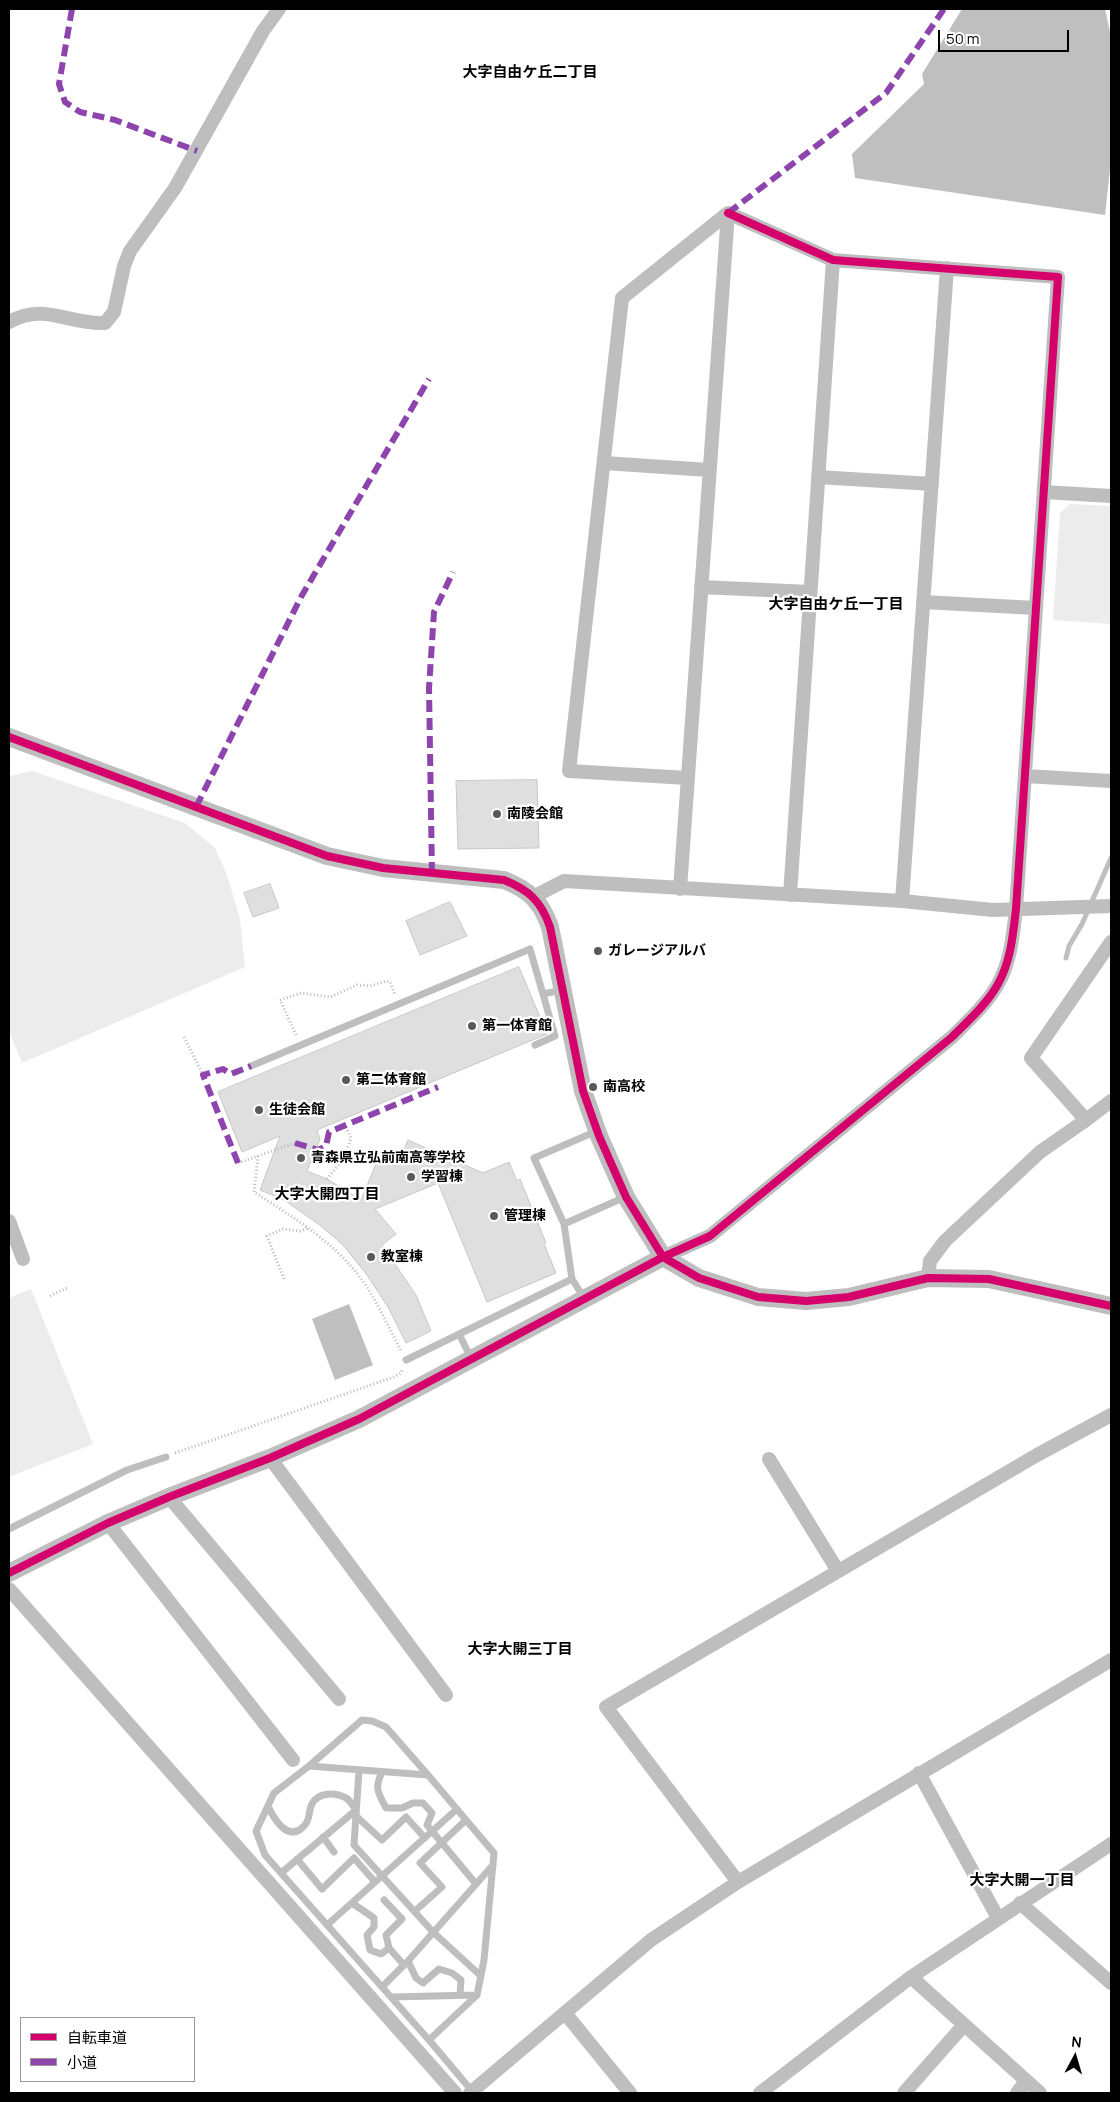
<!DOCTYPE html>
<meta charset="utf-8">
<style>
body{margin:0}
#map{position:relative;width:1120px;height:2102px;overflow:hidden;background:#fff;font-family:Manrope,"Noto Sans JP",sans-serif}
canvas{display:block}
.frame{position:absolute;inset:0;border:10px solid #000;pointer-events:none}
.legend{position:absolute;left:20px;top:2017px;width:175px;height:65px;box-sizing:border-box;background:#fff;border:1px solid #999;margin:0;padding:6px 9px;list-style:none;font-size:15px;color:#000}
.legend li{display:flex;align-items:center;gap:10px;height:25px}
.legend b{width:25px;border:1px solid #999}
.north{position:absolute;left:1050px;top:2032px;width:50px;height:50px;-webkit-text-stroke:4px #fff;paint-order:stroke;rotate:6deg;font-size:14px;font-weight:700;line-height:20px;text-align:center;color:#000}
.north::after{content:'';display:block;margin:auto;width:18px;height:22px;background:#000;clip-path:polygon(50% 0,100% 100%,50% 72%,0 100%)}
.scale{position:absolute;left:938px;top:30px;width:131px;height:22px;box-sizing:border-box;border:2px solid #000;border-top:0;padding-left:6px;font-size:15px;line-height:18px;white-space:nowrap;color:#000;-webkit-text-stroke:4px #fff;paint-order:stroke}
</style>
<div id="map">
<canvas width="1120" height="2102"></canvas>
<div class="frame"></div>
<ul class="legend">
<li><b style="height:6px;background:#d6006c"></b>自転車道</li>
<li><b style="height:6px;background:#8e44ad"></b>小道</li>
</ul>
<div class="north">N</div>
<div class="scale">50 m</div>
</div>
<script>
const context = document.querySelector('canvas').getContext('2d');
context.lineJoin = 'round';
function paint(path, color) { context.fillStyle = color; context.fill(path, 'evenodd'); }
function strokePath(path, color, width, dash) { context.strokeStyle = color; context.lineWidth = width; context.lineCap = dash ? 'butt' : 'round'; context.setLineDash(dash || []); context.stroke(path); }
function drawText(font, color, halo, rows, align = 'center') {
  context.font = font + ' Manrope,"Noto Sans JP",sans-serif'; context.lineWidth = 4.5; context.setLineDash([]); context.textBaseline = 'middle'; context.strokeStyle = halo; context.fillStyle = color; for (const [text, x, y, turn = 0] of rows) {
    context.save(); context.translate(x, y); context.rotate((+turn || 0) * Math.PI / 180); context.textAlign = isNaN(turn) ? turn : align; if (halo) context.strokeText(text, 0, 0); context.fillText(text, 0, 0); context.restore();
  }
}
const green = new Path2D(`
 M1070 504 1111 506V624L1053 620 1060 513Z
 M32 771 185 823 215 848 227 875 240 919 245 967 22 1063 9 1031V776Z
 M31 1289 93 1444 9 1477V1298Z`);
const water = new Path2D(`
 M962 9H1105L1111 36V160L1105 215 855 178 852 154 924 84 922 74Z
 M349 1304 373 1365 335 1380 312 1319Z`);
const stream = new Path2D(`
 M1066 958 1069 946 1082 924 1111 858`);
const building = new Path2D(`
 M537 780 539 848 458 849 456 781Z
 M270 884 279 908 253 917 244 893Z
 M450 902 467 936 420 955 406 921Z
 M519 967 547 1034 317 1130 320 1139 307 1171 327 1179 361 1200 378 1159 397 1166 408 1140 483 1173 509 1162 517 1181 520 1179 546 1243 544 1244 556 1273 487 1302 438 1183 375 1209 396 1234 382 1245 416 1295 431 1331 406 1343 388 1307 367 1275 343 1245 321 1226 284 1200 260 1190 280 1136 242 1152 218 1092Z`);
const path = new Path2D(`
 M296 1035 280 1000 301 993 330 997 357 985 370 986 387 981 390 982 395 995
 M184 1037 203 1075
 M258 1156 254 1192C296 1219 343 1247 370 1292 381 1311 391 1331 401 1351
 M238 1163 295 1143
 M327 1179 345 1157 351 1138 345 1125
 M284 1279 267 1236 283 1229 300 1231 309 1228
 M50 1296 67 1288
 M175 1453 394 1377 401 1373 402 1370`);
const service = new Path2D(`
 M543 994 562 990
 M251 1066 530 949 555 1036 535 1045
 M564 1224 625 1197
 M584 1298 572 1279 564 1224 534 1158 597 1131
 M459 1334 471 1358
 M406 1360 572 1279
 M9 1529 127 1470 166 1457
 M309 1766 362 1720 372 1721 386 1727 428 1775
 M359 1770 354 1845 433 1932 481 1976
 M382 1772C374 1789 378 1792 386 1808H402L413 1803H423L432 1813 427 1825 476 1884
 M268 1806C274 1819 288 1843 304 1826 311 1819 308 1811 312 1804 318 1792 335 1792 346 1798 350 1800 353 1806 356 1810L281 1873
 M356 1816 382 1840 406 1817 425 1838
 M323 1837 334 1852
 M297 1859 322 1889 354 1858 375 1882
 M384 1900 402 1919 386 1935 389 1948 404 1965
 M352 1903 374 1918V1927L367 1935 370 1950 381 1954 389 1948
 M415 1911 442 1887 420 1863 466 1820
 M327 1925 457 1809
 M382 1987 406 1963
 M460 1995 461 1980 452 1973 439 1969 423 1983 416 1978 408 1961 493 1865
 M391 1997 477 1995
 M429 2040 477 1995 484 1960 494 1853 428 1775 309 1766 274 1793 256 1831 265 1855 429 2040 472 2091`);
const minor = new Path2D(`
 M9 322C46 302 68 325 105 323L114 312 124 266 130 251 175 188 263 31 279 9
 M604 463 709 470
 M818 477 932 484
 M1044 492 1111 496
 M701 587 810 592
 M923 602 1036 608
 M1025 776 1111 781
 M688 778 569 771 622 298 728 213
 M680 889 728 213
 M790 895 833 260
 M533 897 564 881 902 901 993 910 1111 906
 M902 901 947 268
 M1111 942 1031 1058 1086 1120 1111 1101
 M9 1221 23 1259
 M663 1257 710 1236 952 1037C968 1021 987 1004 998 984 1011 961 1013 934 1016 909L1058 277 833 260 728 213
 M928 1278 930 1261 945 1241 1040 1152 1086 1120
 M270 1458 446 1695
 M769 1459 838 1571
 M169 1497 339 1699
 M108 1523 293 1760
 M9 1589 455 2093
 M919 1773 998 1918
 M738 1882 606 1707 1037 1455 1111 1415
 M1020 1903 1111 1983
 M911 1977 1040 2093
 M565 2013 630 2093
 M470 2093 651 1940 738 1882 1111 1660
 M760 2093 911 1977 1111 1844
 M904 2093 963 2026
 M1017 2093 1026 2081`);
const tertiary = new Path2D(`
 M9 737 327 856 383 868 504 880C529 890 541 901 550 927L583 1091 599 1136 626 1197 663 1257 699 1278 758 1297 806 1301 849 1297 928 1278 989 1279 1111 1306
 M9 1573 108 1523 169 1497 270 1458 359 1419 663 1257`);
const quiet = new Path2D(`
 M72 9 59 84 65 102 80 112 115 120 197 151
 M728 213 886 93 944 9
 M196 807 301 597 429 379
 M432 874 429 688 434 612 453 572
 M295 1143 318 1150 326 1146 329 1132 438 1087
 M238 1163 203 1075 223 1069 231 1074 251 1066`);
const cycleway = new Path2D(`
 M9 737 327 856 383 868 504 880C529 890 541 901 550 927L583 1091 599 1136 626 1197 663 1257 699 1278 758 1297 806 1301 849 1297 928 1278 989 1279 1111 1306
 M9 1573 108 1523 169 1497 270 1458 359 1419 663 1257 710 1236 952 1037C968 1021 987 1004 998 984 1011 961 1013 934 1016 909L1058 277 833 260 728 213`);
const markers = [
 [497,814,5,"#595959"],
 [598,951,5,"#595959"],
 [472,1026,5,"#595959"],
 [346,1080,5,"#595959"],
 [593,1087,5,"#595959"],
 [259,1110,5,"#595959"],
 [301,1158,5,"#595959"],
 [411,1177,5,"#595959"],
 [494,1216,5,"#595959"],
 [371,1257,5,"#595959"]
];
const poiNames = [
 ["南陵会館",507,814],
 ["ガレージアルバ",608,951],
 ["第一体育館",482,1026],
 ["第二体育館",356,1080],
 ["南高校",603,1087],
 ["生徒会館",269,1110],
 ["青森県立弘前南高等学校",311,1158],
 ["学習棟",421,1177],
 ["管理棟",504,1216],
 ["教室棟",381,1257]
];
const neighbourhoodNames = [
 ["大字自由ケ丘二丁目",530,73],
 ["大字自由ケ丘一丁目",836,605],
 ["大字大開四丁目",327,1195],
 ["大字大開三丁目",520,1650],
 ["大字大開一丁目",1022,1881]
];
paint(green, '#ececec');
paint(water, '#bfbfbf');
strokePath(stream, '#bfbfbf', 5);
paint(building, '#dfdfdf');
strokePath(building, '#c7c7c7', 1);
strokePath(path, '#b9b9b9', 3, [1, 2.5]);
strokePath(service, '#bebebe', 7);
strokePath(minor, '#bebebe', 14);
strokePath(tertiary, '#bebebe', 18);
strokePath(quiet, '#8e44ad', 6, [12, 6]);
strokePath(cycleway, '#d6006c', 8);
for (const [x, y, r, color] of markers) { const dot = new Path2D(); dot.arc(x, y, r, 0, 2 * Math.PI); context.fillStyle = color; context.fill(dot); strokePath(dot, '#fff', 2); }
drawText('bold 14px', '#000', '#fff', poiNames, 'left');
drawText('bold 15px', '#000', '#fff', neighbourhoodNames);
</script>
